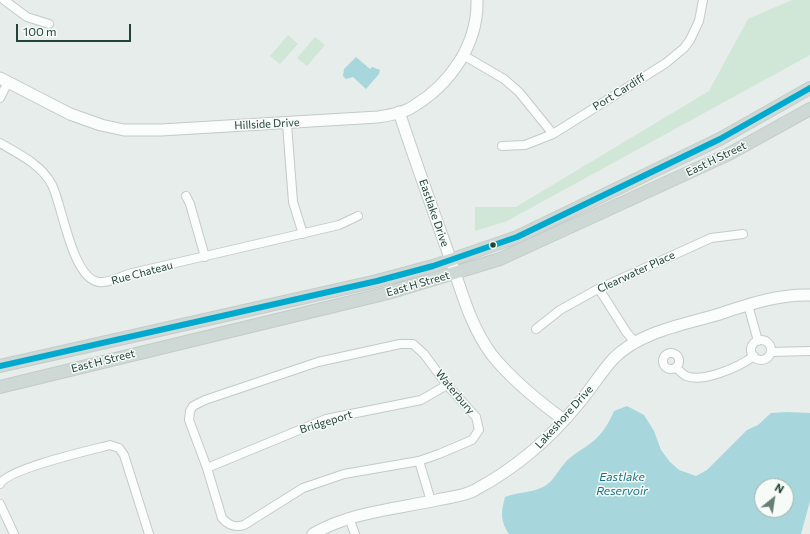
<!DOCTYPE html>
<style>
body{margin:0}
#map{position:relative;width:810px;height:534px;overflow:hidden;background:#e7edea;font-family:Commissioner,sans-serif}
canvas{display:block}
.north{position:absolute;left:754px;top:478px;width:40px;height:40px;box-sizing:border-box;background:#f6fbf8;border:1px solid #a1b1ac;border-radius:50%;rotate:30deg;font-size:11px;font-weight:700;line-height:16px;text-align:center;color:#224339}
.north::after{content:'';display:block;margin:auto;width:14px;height:18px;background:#677e77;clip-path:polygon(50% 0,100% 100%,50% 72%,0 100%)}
.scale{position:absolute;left:16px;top:24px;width:115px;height:18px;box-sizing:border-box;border:2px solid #224339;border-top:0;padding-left:5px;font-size:12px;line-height:14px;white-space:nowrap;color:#224339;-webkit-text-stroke:3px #f6fbf8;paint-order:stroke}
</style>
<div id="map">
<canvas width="810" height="534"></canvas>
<div class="north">N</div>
<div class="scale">100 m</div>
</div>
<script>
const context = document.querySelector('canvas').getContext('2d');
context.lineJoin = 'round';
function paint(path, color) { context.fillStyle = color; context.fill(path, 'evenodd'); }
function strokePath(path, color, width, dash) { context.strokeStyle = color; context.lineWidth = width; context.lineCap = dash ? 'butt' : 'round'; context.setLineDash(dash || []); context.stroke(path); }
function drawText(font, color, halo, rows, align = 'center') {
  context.font = font + ' Commissioner,sans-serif'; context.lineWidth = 3; context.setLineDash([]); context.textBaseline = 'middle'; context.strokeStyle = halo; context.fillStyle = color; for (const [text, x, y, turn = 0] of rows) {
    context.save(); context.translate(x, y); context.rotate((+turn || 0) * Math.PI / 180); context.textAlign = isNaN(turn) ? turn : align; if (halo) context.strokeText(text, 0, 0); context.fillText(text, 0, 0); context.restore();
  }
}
const green = new Path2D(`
 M792 0H810V55L507 221 475 231V207H516L709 91 748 19Z
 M288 35 298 44 280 64 270 56Z
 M315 37 325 45 307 66 297 58Z`);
const water = new Path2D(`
 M356 57 370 69 372 67 380 70 379 74 366 89 353 77 346 79 343 76 344 69Z
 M627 406 644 415 654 431 661 450 670 462 679 470 696 476 707 470 747 430 758 425 771 413 787 412 810 413V501L801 534H509C500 520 501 513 505 497 517 492 531 493 543 487 553 482 557 472 564 464 571 455 582 450 591 443 602 435 609 423 614 411ZM762 486H786V510H762Z`);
const street = new Path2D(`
 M4 0 27 17 49 24
 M463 55 504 79 519 92 553 134
 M0 98 8 82
 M287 124 293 202 303 234
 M0 143C19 154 42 165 52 185 62 204 72 279 99 282 108 283 119 278 128 274L339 225 358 216
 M502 146 525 145 553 134 666 63 684 48 690 40 699 21 703 0
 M186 196 190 204 205 257
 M599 289 627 333 636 343
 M748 305 758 341
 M536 329 560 310 596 290 667 258 711 238 743 234
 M751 350a10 10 0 1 1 20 0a10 10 0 1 1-20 0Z
 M400 344H413L424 354 447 385 476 417 479 430 472 440 439 454 419 461 344 474 303 488 244 525C234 528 228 525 222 518L207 468 189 420 190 411 193 406 205 400 318 362Z
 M771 352 810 351
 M663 361a8 8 0 1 1 16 0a8 8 0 1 1-16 0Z
 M676 368C679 370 682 374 686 376 703 383 739 367 754 356
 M419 461 431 501
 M207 468 326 419 421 400 447 385
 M0 484C7 469 91 450 110 445L119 448 124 455 149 534
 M0 504 14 534
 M349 518 355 534`);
const secondary = new Path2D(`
 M0 78 70 114 101 125 124 130H161L378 117C390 115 404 113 414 106 450 84 478 45 477 0
 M399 112C415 160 432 208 449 255 461 289 470 326 492 355 512 380 538 401 564 420
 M313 534C351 512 395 509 437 500 450 497 465 496 475 490 516 468 550 439 579 403 591 389 601 372 614 358 640 332 682 325 716 315 747 305 777 294 810 295`);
const primary = new Path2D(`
 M0 366 377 281 433 266 517 237 720 139 810 88
 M0 387 388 293 500 259 729 154 810 109`);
const bus1 = new Path2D(`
 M0 366 377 281 433 266 517 237 720 139 810 88`);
const markers = [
 [493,245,3.5,"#224339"]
];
const streetNames = [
 ["Port Cardiff",619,92,-32],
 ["Hillside Drive",267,124,-3],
 ["East H Street",716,159,-26],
 ["Eastlake Drive",434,213,71],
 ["Clearwater Place",636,272,-25],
 ["Rue Chateau",142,273,-15],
 ["East H Street",418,284,-16],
 ["East H Street",103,361,-14],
 ["Waterbury",455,392,50],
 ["Lakeshore Drive",564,417,-48],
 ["Bridgeport",326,422,-17]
];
const waterNames = [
 ["Eastlake",622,477],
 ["Reservoir",622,491]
];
paint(green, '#d0e6d6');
paint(water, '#a7d6dc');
strokePath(street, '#c4cac7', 10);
strokePath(secondary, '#c3cac7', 13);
strokePath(primary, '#c2ccc9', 14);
strokePath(street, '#fbfcfc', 8);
strokePath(secondary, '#fbfcfc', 11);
strokePath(primary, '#ced8d5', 12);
strokePath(bus1, '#00a9ce', 6);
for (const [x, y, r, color] of markers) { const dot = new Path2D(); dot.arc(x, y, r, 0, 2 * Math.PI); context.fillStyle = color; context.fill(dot); strokePath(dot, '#f6fbf8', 1.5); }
drawText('11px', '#224339', '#f6fbf8', streetNames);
drawText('italic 12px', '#187383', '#f6fbf8', waterNames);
</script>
